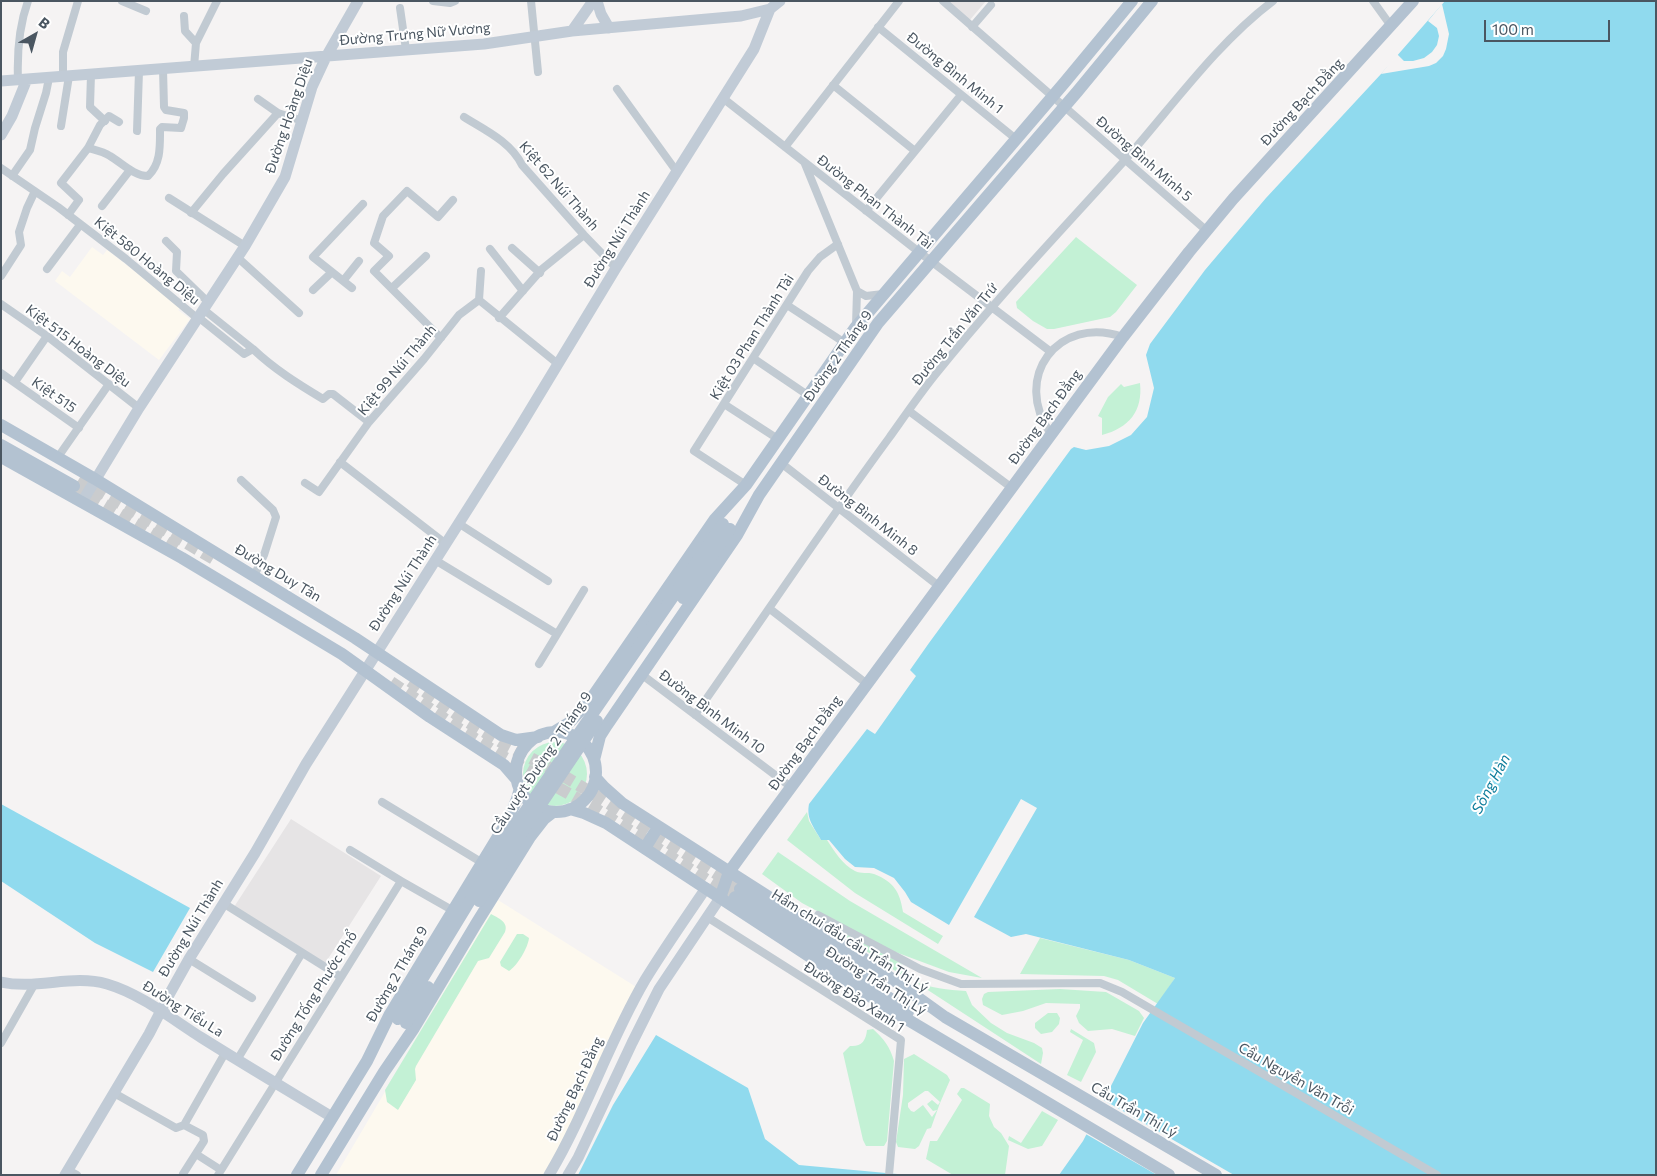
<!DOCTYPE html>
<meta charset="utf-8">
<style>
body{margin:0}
#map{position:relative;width:1657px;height:1176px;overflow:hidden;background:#f5f3f3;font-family:Commissioner,sans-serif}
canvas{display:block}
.frame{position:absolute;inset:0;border:2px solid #4a5661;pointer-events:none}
.north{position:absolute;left:10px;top:10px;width:50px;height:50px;-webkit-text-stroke:4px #fff;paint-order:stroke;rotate:38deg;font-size:14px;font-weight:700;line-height:20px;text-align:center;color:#4a5661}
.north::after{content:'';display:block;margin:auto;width:18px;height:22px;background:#4a5661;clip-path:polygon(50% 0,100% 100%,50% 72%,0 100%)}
.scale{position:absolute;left:1484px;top:20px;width:126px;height:22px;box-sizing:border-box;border:2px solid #4a5661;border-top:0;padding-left:6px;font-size:15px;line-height:18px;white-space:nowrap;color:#4a5661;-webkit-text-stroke:4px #fff;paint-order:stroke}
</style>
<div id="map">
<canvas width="1657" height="1176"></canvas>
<div class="frame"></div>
<div class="north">B</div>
<div class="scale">100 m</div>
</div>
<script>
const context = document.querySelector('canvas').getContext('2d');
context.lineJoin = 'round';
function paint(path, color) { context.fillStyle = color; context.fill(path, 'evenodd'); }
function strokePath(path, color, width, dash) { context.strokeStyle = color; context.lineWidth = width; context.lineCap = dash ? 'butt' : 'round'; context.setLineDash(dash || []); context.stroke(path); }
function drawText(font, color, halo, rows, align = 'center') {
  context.font = font + ' Commissioner,sans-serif'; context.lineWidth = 4; context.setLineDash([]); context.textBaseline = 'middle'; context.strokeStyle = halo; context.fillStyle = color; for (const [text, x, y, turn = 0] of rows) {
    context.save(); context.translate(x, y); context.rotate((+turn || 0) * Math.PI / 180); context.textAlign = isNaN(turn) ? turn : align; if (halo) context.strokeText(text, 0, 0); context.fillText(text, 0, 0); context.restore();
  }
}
const commercial = new Path2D(`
 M92 247 103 255 107 250 181 307 178 310 190 319 159 360 55 281 62 271 70 277Z
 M498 900 641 990 550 1175H336Z`);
const education = new Path2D(`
 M947 1H986L969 21Z
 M291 819 381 876 324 965 234 907Z`);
const green = new Path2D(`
 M1076 237 1137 285 1116 312 1110 317 1054 329H1047L1033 321 1017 308 1016 302Z
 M1140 383C1143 411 1129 428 1102 435V418L1098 416 1108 397 1121 384 1124 387Z
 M523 774a32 32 0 1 1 64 0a32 32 0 1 1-64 0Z
 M807 812 809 821 821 840H827C835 852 842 864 855 871 861 874 868 872 874 874 894 882 900 892 903 912L943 936 938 944 855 893 787 840Z
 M778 852 850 901 982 978 949 972 890 950 802 903 762 874Z
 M491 914C498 918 509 922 505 932L489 958 478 961 416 1066 415 1069 416 1080 398 1110 387 1102 385 1090Z
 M827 924C848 933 908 956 911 979L910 981Z
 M517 934H523L529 938C528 948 517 966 509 971L501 966 500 962Z
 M1040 938 1129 960 1175 978 1158 1004 1118 980 1104 976 1020 974Z
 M914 981C930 988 948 990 966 991L972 1005 991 1023 1007 1033 1034 1043 1042 1048 1043 1053 1041 1064Z
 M1060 989 1106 992 1139 1011 1144 1018 1135 1036 1112 1029 1088 1031 1079 1023 1076 1016 1080 1008V1004L1046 1003 1023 1011 1002 1015 983 1005 982 999 984 994 988 992Z
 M1048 1013H1057L1060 1018 1059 1024 1052 1032 1041 1034 1035 1028V1023Z
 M873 1029C884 1039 890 1047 894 1061L887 1141 884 1146H866L863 1140 843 1053 850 1046C861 1047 866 1041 867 1030Z
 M1071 1029 1094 1043 1096 1052 1081 1082 1067 1075 1083 1040 1070 1032Z
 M914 1054 947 1075 950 1080 940 1103 931 1128 927 1129 919 1146 915 1149 898 1147 896 1142 903 1095 904 1059ZM925 1091H928L940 1102 938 1105 932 1100 927 1104 933 1111 937 1110 932 1117 923 1105 914 1112 911 1111 908 1107V1103Z
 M961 1088H964L990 1104 989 1116 994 1127 1001 1133 1009 1146 1005 1175H953L926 1159 930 1141H937L962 1100 957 1094Z
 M1042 1111 1058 1120 1042 1146 1028 1149 1008 1140 1009 1136 1021 1143Z`);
const water = new Path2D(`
 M1445 1H1656V1175H1059L1083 1141 1143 1023 1175 978 1129 960 1026 934 1011 937 974 917 1037 808 1021 799 949 925 911 902 905 892 894 878 874 868 855 867 845 859 829 840H821C814 827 806 819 809 804L867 729 875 734 916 676 910 670 929 643 1071 449 1074 447 1086 450 1109 446 1131 435 1147 417 1154 388 1146 355 1150 344 1205 270 1266 198 1381 74Z
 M1 804 190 908 153 972 95 943 1 881Z
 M656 1035 748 1088 765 1139 799 1165 908 1175H578L613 1105Z`);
const pier = new Path2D(`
 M1442 4 1449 34 1446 49 1443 56 1436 63 1429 66 1381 74 1397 54 1404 61H1413L1424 58 1432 52 1437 45 1439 36 1437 28 1428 21Z
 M1102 1099 1234 1175H1157L1084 1133Z`);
const primaryTunnel = new Path2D(`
 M79 479 217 561
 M74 486 181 551
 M410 681 463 719 506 745 557 772 602 799 740 889
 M391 682 458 728 502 756 596 809 732 896`);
const street = new Path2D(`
 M122 1 146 11
 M433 1 450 3 455 1
 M531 1 538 72
 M943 1 1207 231
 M1373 1 1391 26
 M400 8 406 50
 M184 16 185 31 196 43
 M878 27 1016 139
 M972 27 991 5
 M194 67 196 43 217 1
 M91 74 90 107 105 121
 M63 76V52L78 1
 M18 80C17 54 19 26 28 1
 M833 85 915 151
 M617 89 677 172
 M258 99 278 113 303 121
 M724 99 919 252 1051 352
 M464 117C485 130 511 142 522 165L584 235 616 268
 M61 126 69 76
 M137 131 139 71
 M785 147 899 1
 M88 148C95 150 104 152 110 156 122 163 134 176 148 176 161 164 160 146 160 129L162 127 181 128 184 118V113L166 110 164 107 163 69
 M805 164 857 291 856 325
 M1 168 58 207 126 259 197 318
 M12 176 30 150 35 128 46 93 49 78
 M169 198 245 246
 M102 206 130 170
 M866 211 961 95
 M191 213 223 174 278 113
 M68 215 79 200 61 183 88 148 100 125 109 116 119 122
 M166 241 177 252 176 271 208 302
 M512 248 540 273
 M490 249 523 291
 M237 257 299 313
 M47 269 80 225
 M1 276 21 245 19 232 27 208 35 191
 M343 281 359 261
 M352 288 313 257 363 204
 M392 288 426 256
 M313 290 332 272
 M857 291 866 296 883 294
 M479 300 558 364
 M479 300 481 271
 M1 304 47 336 139 408
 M787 305 845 343
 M203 309 253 349
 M198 317 244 354 253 349C274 369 298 384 323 399L329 394H333L369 422
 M499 318 542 269 584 235
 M441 338 374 271 389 256 374 243 383 216 407 191 438 217 453 200
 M753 358 809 396
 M1 373 79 428
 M15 382 47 336
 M724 404 778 439
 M909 411 1012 488
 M1051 434C1011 378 1058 314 1123 337
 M58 457 109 384
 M340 462 446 544
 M781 463 940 587
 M241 480 273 510 276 517 264 555 254 576
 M305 483 319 492 369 422 424 359 459 315 479 300
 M746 485 694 451 808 271 820 257 838 244
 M458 523 548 581
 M435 560 557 634
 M770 609 867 684
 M539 664 584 590
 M641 674 791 787
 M695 715C760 623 822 529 889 438 904 417 919 395 935 375 995 300 1061 231 1125 160 1171 108 1217 43 1273 1
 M382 802 481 862
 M350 850 401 881
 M223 903 341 977
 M818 915 920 969 961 984 1100 983 1122 992 1437 1175
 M707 917 901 1040 889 1175
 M189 959 252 998
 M1 1043 34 985
 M237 1060 302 953
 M114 1093 176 1128 184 1125 203 1135 204 1141 183 1174
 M184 1125 225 1053
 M196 1154 221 1170
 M68 1170 77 1175
 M218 1175 401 881 452 910`);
const secondary = new Path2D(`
 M597 1 601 14 609 28
 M572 31 593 1
 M1 81 484 44 572 31 741 16 770 9 780 1
 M1 135 12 116 27 79
 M82 502 139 408 245 246 285 177 312 87 326 57 358 1
 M1 982C37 990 72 974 107 984 141 994 172 1019 202 1038 245 1065 289 1091 332 1117
 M65 1175 149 1034 170 993 189 959 255 853 306 764 518 430 616 268 754 49 770 9
 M549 1175C586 1113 608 1043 645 980 664 949 685 919 706 888
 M568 1175 578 1158 632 1043 659 989 720 898`);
const primary = new Path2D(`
 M1 425 95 479 355 638 501 735 516 740 538 737
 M1 445 74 486
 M1 457 182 558 342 654 430 717 504 765 517 780
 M554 732 569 723 591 699 715 519 746 485 855 328 906 268 1065 82 1132 1
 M516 772a40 40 0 1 1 80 0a40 40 0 1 1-80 0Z
 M594 760 600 736 607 725 737 535 759 495 878 323 1077 92 1152 1
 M595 777 604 787 622 803 852 950 945 1017 1216 1175
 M570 809 584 813 606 823 888 1008 1169 1175
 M645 848 658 827
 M740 889 884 983
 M735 897 894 1001 908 1012
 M720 898 729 872 758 832 1123 337 1189 252 1233 199 1413 1
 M297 1175 367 1061 390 1014 508 820 517 799 520 788
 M321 1175 384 1072 414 1028 476 924 530 837 544 819 553 812`);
const primaryBridge = new Path2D(`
 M683 598 730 529
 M479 901 523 831 597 721
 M398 1019 516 825 723 524
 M406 1023 428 987`);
const streetNames = [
 ["Đường Trưng Nữ Vương",415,34,-5],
 ["Đường Bình Minh 1",955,73,39],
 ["Đường Bạch Đằng",1302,102,-47],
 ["Đường Hoàng Diệu",289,116,-71],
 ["Đường Bình Minh 5",1144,159,41],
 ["Kiệt 62 Núi Thành",559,186,49],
 ["Đường Phan Thành Tài",875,202,38],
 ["Đường Núi Thành",617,239,-58],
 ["Kiệt 580 Hoàng Diệu",147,261,39],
 ["Đường Trần Văn Trứ",955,334,-51],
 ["Kiệt 03 Phan Thành Tài",752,337,-58],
 ["Kiệt 515 Hoàng Diệu",78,346,37],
 ["Đường 2 Tháng 9",838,356,-55],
 ["Kiệt 99 Núi Thành",397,370,-50],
 ["Kiệt 515",54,395,35],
 ["Đường Bạch Đằng",1045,417,-54],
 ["Đường Bình Minh 8",868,515,38],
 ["Đường Duy Tân",278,573,31],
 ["Đường Núi Thành",403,583,-57],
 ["Đường Bình Minh 10",712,712,37],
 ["Đường Bạch Đằng",805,743,-54],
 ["Cầu vượt Đường 2 Tháng 9",541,763,-56],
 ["Đường Núi Thành",191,928,-59],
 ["Hầm chui đầu cầu Trần Thị Lý",850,941,32],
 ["Đường 2 Tháng 9",397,974,-60],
 ["Đường Trần Thị Lý",876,981,32],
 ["Đường Tống Phước Phổ",314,996,-58],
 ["Đường Đảo Xanh 1",854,997,33],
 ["Đường Tiểu La",183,1009,32],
 ["Cầu Nguyễn Văn Trỗi",1296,1079,30],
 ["Đường Bạch Đằng",575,1089,-65],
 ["Cầu Trần Thị Lý",1134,1110,30]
];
const waterNames = [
 ["Sông Hàn",1491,784,-62]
];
paint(commercial, '#fdf9ef');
paint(education, '#e6e4e5');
paint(green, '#c3f1d5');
paint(water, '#90daee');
paint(pier, '#f5f3f3');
strokePath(primaryTunnel, '#caccce', 12, [12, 6]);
strokePath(street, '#c1cad2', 8);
strokePath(secondary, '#c1cbd6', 11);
strokePath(primary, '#b3c2d1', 12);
strokePath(primaryBridge, '#b3c2d1', 12);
drawText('14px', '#4a5661', '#fff', streetNames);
drawText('italic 15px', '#0c7c9b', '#fff', waterNames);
</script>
